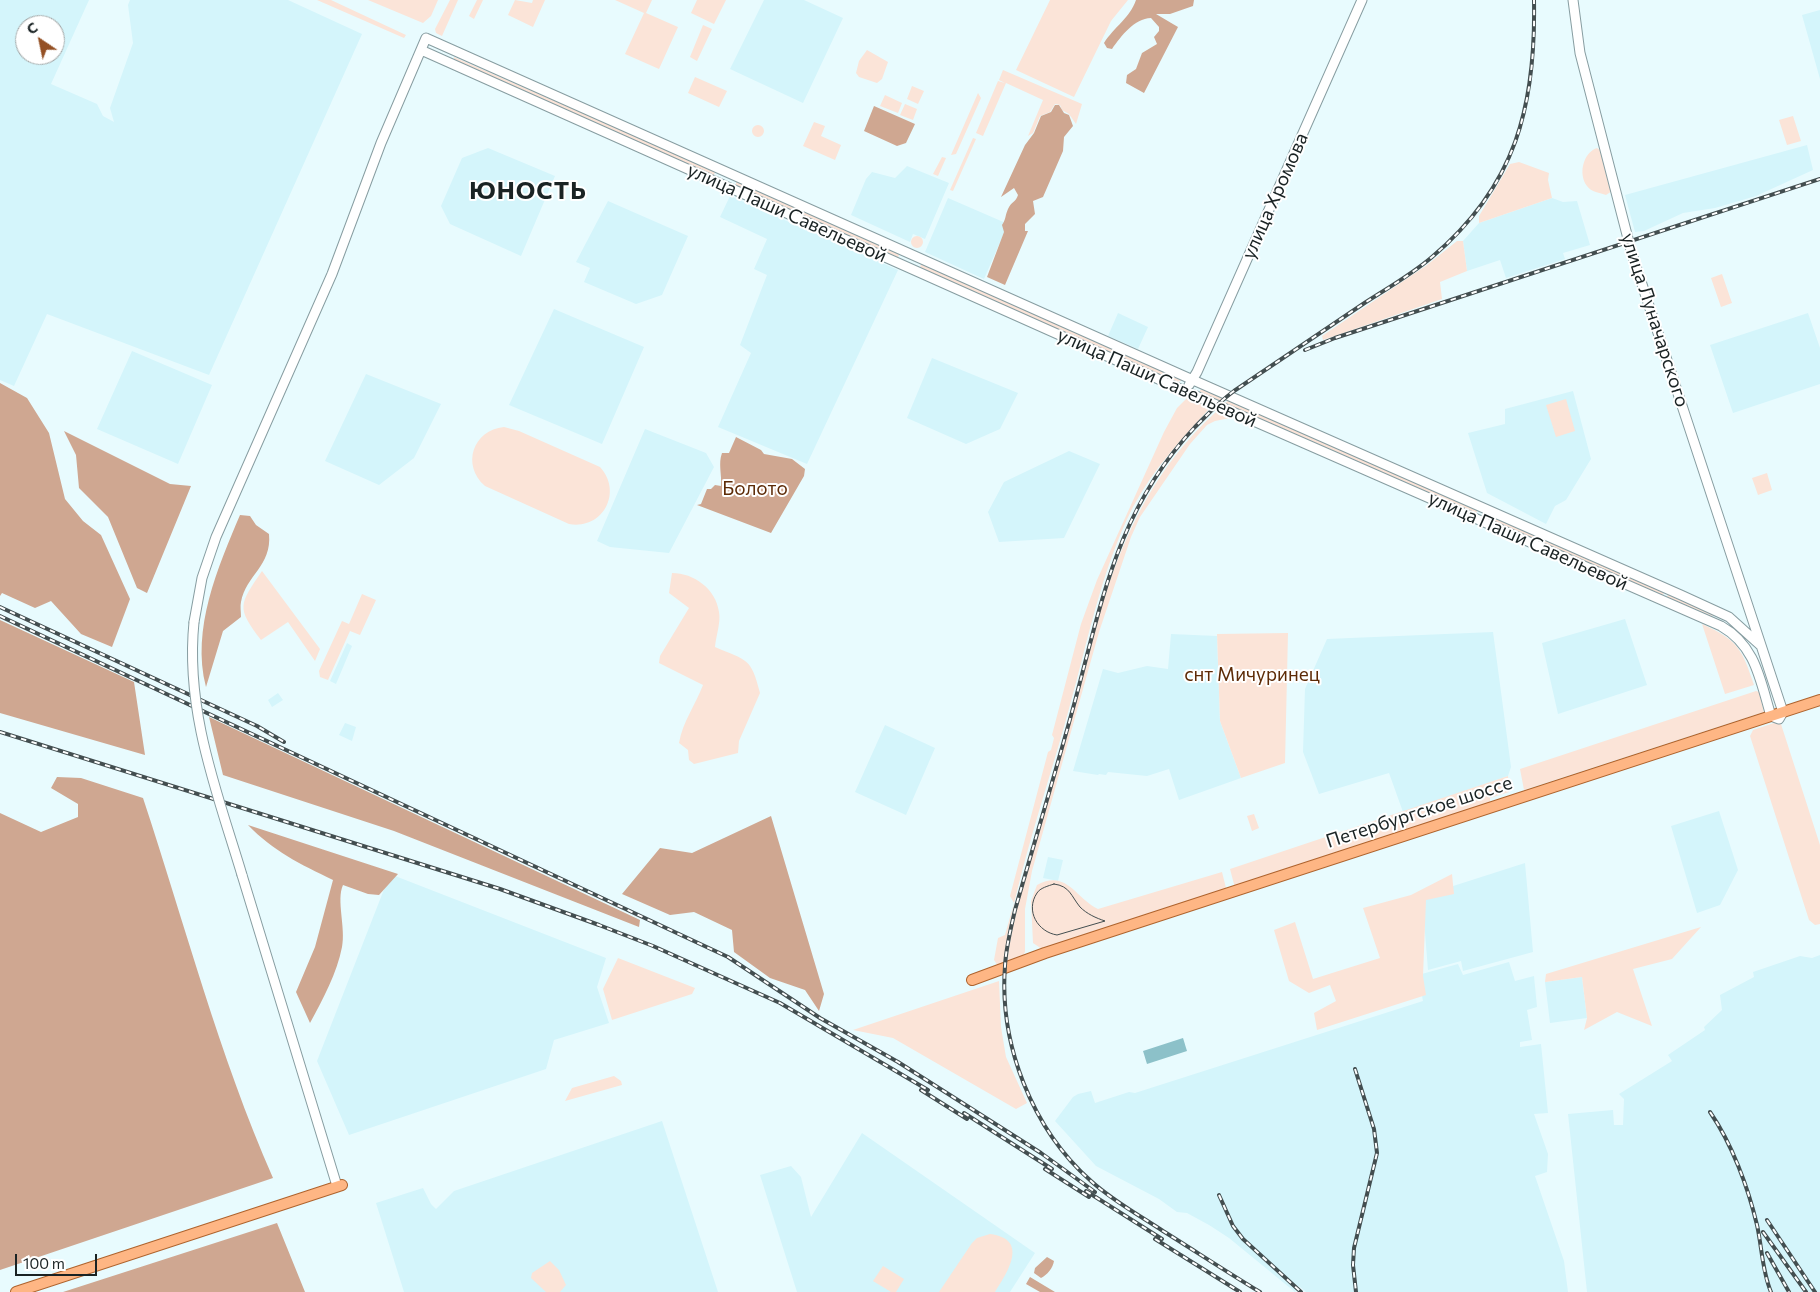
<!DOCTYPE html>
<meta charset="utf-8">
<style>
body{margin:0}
#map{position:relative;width:1820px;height:1292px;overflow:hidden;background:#e8fbfe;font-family:Commissioner,sans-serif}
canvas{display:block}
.north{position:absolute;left:15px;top:15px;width:50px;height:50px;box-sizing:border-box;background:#fff;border:1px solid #a3a7a7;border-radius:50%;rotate:326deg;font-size:14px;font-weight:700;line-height:20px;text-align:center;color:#1a2324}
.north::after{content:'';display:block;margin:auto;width:18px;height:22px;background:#945024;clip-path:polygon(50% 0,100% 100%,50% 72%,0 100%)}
.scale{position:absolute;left:15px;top:1254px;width:82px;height:22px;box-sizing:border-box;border:2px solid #1a2324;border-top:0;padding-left:6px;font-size:15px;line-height:18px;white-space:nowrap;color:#1a2324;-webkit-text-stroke:4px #fff;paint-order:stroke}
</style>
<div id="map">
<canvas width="1820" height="1292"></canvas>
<div class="north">С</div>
<div class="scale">100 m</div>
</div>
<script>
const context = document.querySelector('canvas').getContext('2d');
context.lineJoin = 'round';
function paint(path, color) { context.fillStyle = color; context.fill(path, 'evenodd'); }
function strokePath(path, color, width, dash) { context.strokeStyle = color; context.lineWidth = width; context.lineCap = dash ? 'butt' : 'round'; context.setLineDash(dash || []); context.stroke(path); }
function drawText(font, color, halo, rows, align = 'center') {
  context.font = font + ' Commissioner,sans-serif'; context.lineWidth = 4; context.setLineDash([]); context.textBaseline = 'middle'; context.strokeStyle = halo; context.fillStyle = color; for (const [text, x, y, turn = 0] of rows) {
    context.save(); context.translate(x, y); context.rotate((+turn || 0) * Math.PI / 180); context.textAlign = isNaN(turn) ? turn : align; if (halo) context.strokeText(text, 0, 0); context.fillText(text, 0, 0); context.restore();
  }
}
const built = new Path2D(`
 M0 0H89L51 84 97 104 103 116 114 122 110 108 133 43 128 5 130 0H288L362 34 209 375 47 314 14 386 0 380ZM25 25H55V55H25Z
 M764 0H804L843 18 803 103 730 69Z
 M1820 10V79L1802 15Z
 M1807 145 1813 170 1756 196 1715 208 1683 213 1644 231 1635 232 1625 195Z
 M488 148 555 176 521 256 450 224 441 206 462 158Z
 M907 166 949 183 925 239 913 234 910 242 851 215 866 179 872 172 895 178Z
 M730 196 898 270 807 464 718 427 751 353 740 345 767 275 754 269 767 239 720 217Z
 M948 198 1008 224 984 279 925 252Z
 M1552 198 1563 202 1577 201 1590 245 1563 253 1565 259 1506 278 1500 260 1467 271 1463 241 1479 223Z
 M608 201 688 236 662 295 636 304 584 282 590 268 576 262Z
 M554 309 644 347 602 444 509 405Z
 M1118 313 1148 327 1138 349 1108 336Z
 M1808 313 1820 348V384L1733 413 1710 345Z
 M132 351 212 385 178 464 97 429Z
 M932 358 1018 393 1000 429 966 444 907 418Z
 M366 374 441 404 414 458 379 485 325 461Z
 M1573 391 1591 459 1566 500 1555 506 1546 524 1487 493 1468 433 1505 424V409Z
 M645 429 706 453 714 467 669 553 610 547 597 541Z
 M1069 451 1100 464 1064 538 999 542 988 512 1004 482Z
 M1625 619 1647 685 1558 714 1542 643Z
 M1493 632 1511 767 1508 776 1403 812 1389 773 1319 794 1303 752 1305 689 1327 639Z
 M1171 634 1217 636 1220 721 1241 778 1179 800 1169 769 1147 776 1108 772 1106 775 1099 774 1098 775 1073 771 1103 669 1118 673 1147 666 1168 669Z
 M347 643 352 646 336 684 330 681Z
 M278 693 283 700 272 707 268 700Z
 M345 723 356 727 352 741 339 735Z
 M885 725 935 748 906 815 855 792Z
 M1719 811 1738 870 1720 905 1697 913 1671 826Z
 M1048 857 1063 860 1058 881 1043 878Z
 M1525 863 1533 952 1463 971 1461 961 1428 970 1422 896Z
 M390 874 606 958 597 987 609 1023 554 1040 546 1069 349 1135 317 1061Z
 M1820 955V1292H1587L1568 1114 1613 1110 1614 1125H1623L1624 1099 1619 1094 1672 1061 1668 1055 1705 1030 1704 1027 1722 1010 1720 995 1754 977 1753 972 1800 956 1812 958Z
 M1509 962 1515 981 1534 976 1537 1007 1527 1010 1532 1040 1520 1042V1047L1541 1044 1548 1113 1534 1114 1548 1154 1547 1172 1535 1176 1564 1261 1568 1292H1306L1299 1286 1295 1292 1229 1238 1209 1225 1187 1213 1177 1212 1159 1199 1096 1166 1055 1121 1073 1097 1078 1094 1091 1091 1095 1103 1129 1092 1135 1093 1423 1001 1418 975 1458 964 1463 975Z
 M1582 977 1587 1018 1550 1023 1545 982Z
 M662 1121 718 1292H404L376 1203 423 1188 431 1204 436 1209 454 1191Z
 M862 1133 1035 1253 1010 1292H797L760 1175 791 1166 801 1177 811 1217Z`);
const green = new Path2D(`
 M317 0H331L406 35 404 38Z
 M368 0H438L431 16 423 23Z
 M450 0H458L442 36 436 33 435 29Z
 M477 0H483L474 19 469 16Z
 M515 0 532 3 533 0H545L533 27 508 15Z
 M615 0H652L646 13 678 27 659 69 625 54 644 13Z
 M697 0H726L714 24 691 13Z
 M1050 0H1128L1111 21 1074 97 1016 70Z
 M703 25 712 29 697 61 690 57Z
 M867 50 888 62 882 79 877 83 859 77 856 73 859 61Z
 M454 57 715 171 714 176 454 62Z
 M1003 70 1082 104 1076 124 1069 114 1062 110 1060 105 1055 104 1050 112 1040 116 1033 133 1028 136 1043 100 1006 83 983 136 976 133 998 81 1005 83 999 80Z
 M695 77 727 91 719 107 688 93Z
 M912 86 924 91 918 104 907 99Z
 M978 93 981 98 956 154 951 155Z
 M885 95 902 103 898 113 880 106Z
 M905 104 917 109 913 120 900 115Z
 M1793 116 1801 141 1787 145 1779 120Z
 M814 122 825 126 821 136 841 145 835 160 803 146Z
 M752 131a6 6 0 1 1 12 0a6 6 0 1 1-12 0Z
 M973 138 976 139 953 191 950 190Z
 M1597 148 1600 150 1612 191 1606 195C1600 193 1591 192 1587 186 1578 174 1583 153 1597 148Z
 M942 157 946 158 938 176 933 174Z
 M1519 162 1549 173 1548 180 1552 198 1479 223V216L1510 164Z
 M738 180 898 253 899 256 897 258 881 251 736 186V181Z
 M911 242a6 6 0 1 1 12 0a6 6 0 1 1-12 0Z
 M1457 241H1463L1467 271 1440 282 1442 299 1323 340 1322 336 1427 265Z
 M921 264 1181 378V381L1176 382 920 268Z
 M1722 274 1732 303 1721 307 1711 278Z
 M1201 389 1223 398 1219 401 1199 393Z
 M1187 398 1207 405 1209 409C1181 440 1153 469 1133 507 1100 572 1087 646 1067 716 1045 796 1014 882 1003 965L998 966 994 960 998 938 1005 935 1014 903 1010 896 1048 752 1051 750 1054 738 1052 735 1081 624 1097 580 1164 432 1177 408Z
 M1230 399 1478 510 1476 513 1225 403Z
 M1566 399 1575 431 1556 437 1546 405Z
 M1218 410 1235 417 1215 421 1207 425 1190 444 1140 517 1131 537 1099 632 1032 871 1025 909V952L1023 956 1007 963C1016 896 1041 823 1060 758 1097 630 1113 504 1218 410Z
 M504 427 519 431 600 467C623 492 603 530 569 524L485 486C461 465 473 430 504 427Z
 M1767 473 1772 490 1758 495 1752 478Z
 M1493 517 1665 590 1663 595 1493 521Z
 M262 571 320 649 315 661 288 622 261 640C236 607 239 605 262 571Z
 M672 573C694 573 716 589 719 612 721 622 716 636 715 647 747 661 751 657 760 693L739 741 738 753 694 764 689 760 688 750 679 743C683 721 695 706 703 685L659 663 660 656 689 608 669 593Z
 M1669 592 1715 614 1712 616 1667 597Z
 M362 594 376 600 360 635 350 631 328 680 320 677 319 671 342 621 349 624Z
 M1702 624C1738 640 1742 649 1754 685L1725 694Z
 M1288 633 1285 763 1241 778 1220 721 1217 634Z
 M1756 691 1759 692 1764 712 1524 790 1520 769Z
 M1780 721 1820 845V924L1815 925 1809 920 1750 736 1753 730Z
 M1508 776 1509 792 1490 798V803L1235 888 1230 869Z
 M1254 814 1259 828 1252 831 1247 816Z
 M1222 872 1227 892 1183 906 1179 904 1162 909 1160 914 1042 949 1033 943 1031 901 1037 885C1067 869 1075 898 1098 909Z
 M1452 874 1454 894 1426 900 1423 976 1426 995 1317 1030 1314 1013 1336 1001 1330 985 1309 993 1289 981 1274 930 1295 922 1313 979 1380 958 1363 908 1411 895Z
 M1701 927 1672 959 1633 969 1652 1026 1617 1012 1584 1030 1587 1018 1582 977 1545 982 1546 974Z
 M618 958 695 988 692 994 612 1020 603 989Z
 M999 981 1001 1027 1006 1057 1027 1103 1016 1109 893 1038 853 1030Z
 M614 1076 621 1081 622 1085 565 1101 572 1088Z
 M990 1234C1030 1239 1007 1273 995 1292H939L972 1243 977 1238Z
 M550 1261 559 1270 566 1285 560 1292H546L531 1278 532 1273Z
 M883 1266 904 1279 896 1292H891L873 1281Z`);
const forest = new Path2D(`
 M1136 0H1194L1193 6 1170 14H1156L1178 27 1144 93 1126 83 1127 75 1136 69 1142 53 1157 44 1154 37 1159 31V27L1151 18C1134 19 1122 35 1112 49L1107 48 1104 43C1114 27 1130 18 1136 0Z
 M1055 105H1059L1064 113 1069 115 1073 126 1064 137 1063 151 1043 197 1033 201 1035 214 1025 224V231H1028L1005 285 987 277 1004 232 1002 225C1006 219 1005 216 1008 209 1011 202 1016 202 1018 195L1014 188 1001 197 1025 145 1034 133 1041 116 1051 112Z
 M874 106 915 124 906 143 897 146 864 131Z
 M0 383 27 398 49 433 65 499 83 521 101 535 130 599 112 647 81 634 51 601 35 608 2 593 0 596Z
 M64 431 170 484 191 486 147 593 137 588 108 517 79 488 76 455Z
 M736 437 761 450 764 454 792 459 805 469 804 476 771 533 697 505 701 504 707 489H711L715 485 721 486C722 474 718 464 722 453H729Z
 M240 515 250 516 256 525 269 534C272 566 246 575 241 602 240 606 241 612 241 617L223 631 206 687C191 629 218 567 240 515Z
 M0 620 134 682 145 755 0 713Z
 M209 717 640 920 639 927 394 831 223 775Z
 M57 777 81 778 143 798C185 925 219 1055 273 1178L0 1270V813L41 832 78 817V804L51 788Z
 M771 816 824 994 819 1011 805 990 770 978 734 952 732 930 694 912 670 915 622 894 660 848 692 853Z
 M248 825 398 874 379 895 368 894 343 885C336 900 346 928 342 947 337 973 323 999 310 1023L296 992 315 947 333 880C300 864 273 851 248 825Z
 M277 1223 305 1292H63Z
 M1047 1257 1054 1261C1053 1268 1047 1275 1041 1278L1034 1273 1035 1268Z
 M1030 1277 1055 1292H1040L1026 1284Z`);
const water = new Path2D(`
 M1183 1038 1187 1051 1147 1064 1143 1051Z`);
const secondary = new Path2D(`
 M421 50 1185 391 1721 626C1756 646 1760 680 1771 716L1779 719 1783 712 1632 254 1580 53 1573 0
 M1189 385 1197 372 1362 0
 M194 622 202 578 216 537 332 274 381 143 426 38 1193 380 1681 595 1729 617 1760 645
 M242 875 337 1186`);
const primary = new Path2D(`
 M972 980 1045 953 1820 700
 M16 1292 342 1185`);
const tram = new Path2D(`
 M1054 884C1070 886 1071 896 1080 907 1087 914 1096 918 1105 921L1057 935C1038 932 1025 911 1037 893 1040 888 1048 886 1054 884Z`);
const rail = new Path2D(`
 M1305 350 1335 338 1820 179
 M0 607 257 726 284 742
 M0 616 728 957 820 1018 898 1062 1041 1153 1095 1192
 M0 732 500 889 599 925 653 946 780 1003 928 1090
 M1355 1069 1374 1129 1377 1153 1354 1248 1353 1265 1356 1292
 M921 1090 967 1119
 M1710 1112C1732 1144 1748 1187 1757 1225 1762 1247 1762 1271 1771 1292
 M964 1113 1052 1169
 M1045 1169 1089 1197
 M1086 1191 1162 1239
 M1219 1195 1233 1226 1243 1239 1301 1292
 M1767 1220 1815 1292
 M1763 1232 1806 1292
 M1155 1239 1240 1292
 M1767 1253 1789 1292
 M1260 1292C1227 1272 1195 1251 1163 1231 1139 1215 1113 1201 1091 1181 1032 1129 999 1044 1005 966 1006 947 1011 928 1015 910 1035 840 1056 771 1075 701 1103 597 1118 509 1195 427 1208 414 1219 402 1234 391 1277 362 1320 333 1363 304 1386 289 1411 275 1432 257 1516 186 1536 106 1534 0`);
const secondaryBridge = new Path2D(`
 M194 622C185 711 217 792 242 875`);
const streetNames = [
 ["улица Хромова",1275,196,-66],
 ["улица Паши Савельевой",787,213,24],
 ["улица Луначарского",1655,320,72],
 ["улица Паши Савельевой",1157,378,24],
 ["улица Паши Савельевой",1528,541,24],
 ["Петербургское шоссе",1419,812,-18]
];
const parkNames = [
 ["Болото",755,489],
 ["снт Мичуринец",1252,675]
];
const districtNames = [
 ["ЮНОСТЬ",528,191]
];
paint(built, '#d4f5fb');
paint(green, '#fbe4d8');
paint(forest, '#cfa791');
paint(water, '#8cc1c9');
strokePath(secondary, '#879da1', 11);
strokePath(primary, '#ae632d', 12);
strokePath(secondary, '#fff', 9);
strokePath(primary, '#feb684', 10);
strokePath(tram, '#434e50', 1);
strokePath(rail, '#434e50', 4);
strokePath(rail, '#fff', 2, [5.5]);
strokePath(secondaryBridge, '#879da1', 11, []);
strokePath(secondaryBridge, '#fff', 9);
drawText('19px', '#1a2324', '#fff', streetNames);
drawText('19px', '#5d2b07', '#fff', parkNames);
context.letterSpacing = '1px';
drawText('bold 24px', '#1a2324', '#fff', districtNames);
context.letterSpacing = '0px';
</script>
